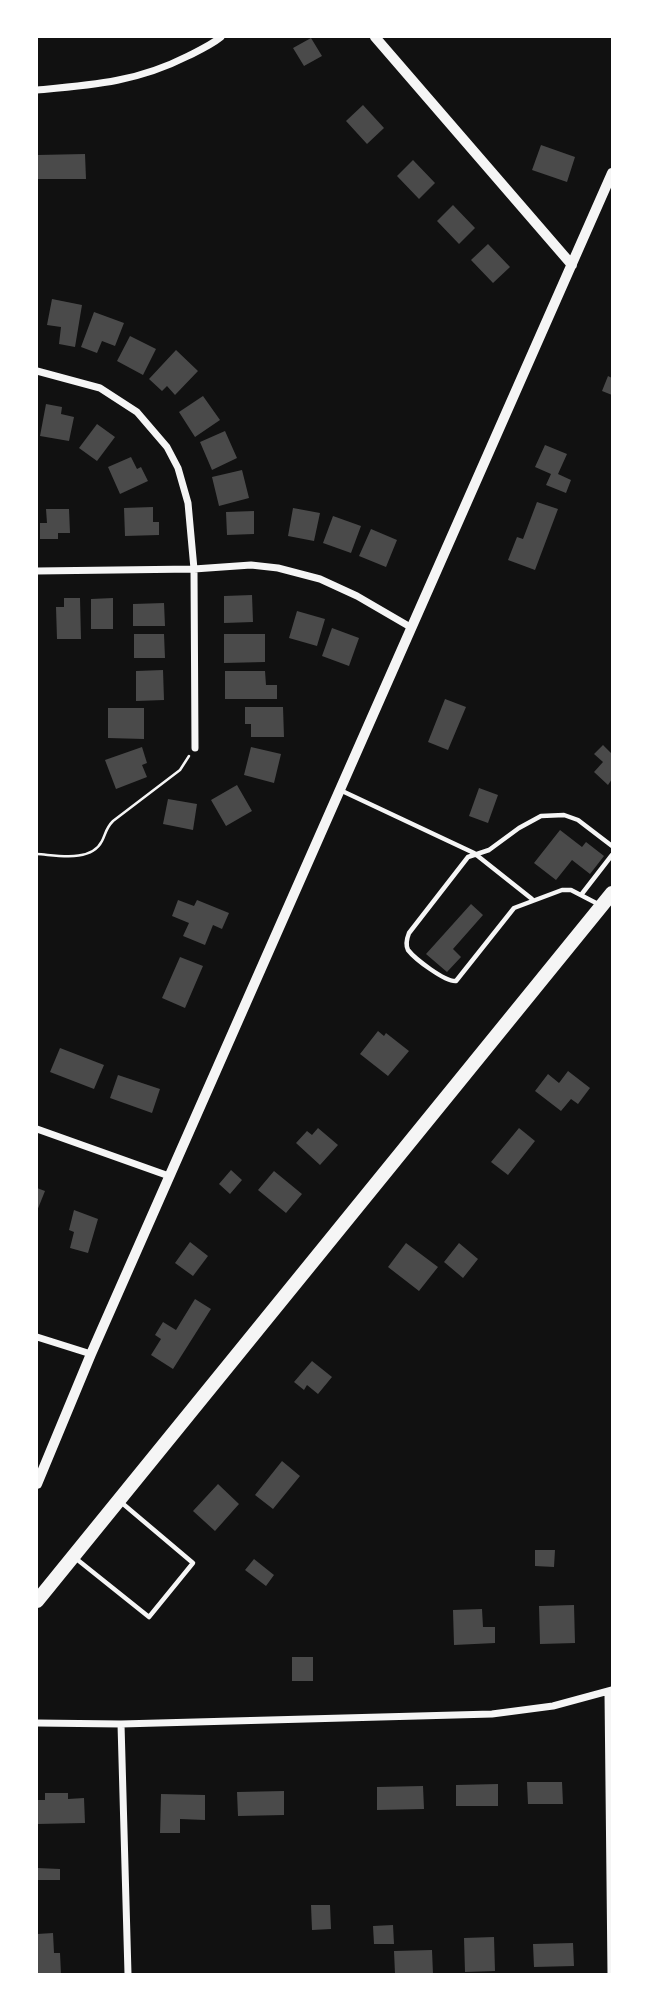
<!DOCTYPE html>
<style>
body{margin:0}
#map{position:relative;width:649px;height:2011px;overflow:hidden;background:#111;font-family:Poppins,sans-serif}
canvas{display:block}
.frame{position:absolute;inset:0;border:38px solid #fff;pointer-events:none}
</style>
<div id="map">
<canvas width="649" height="2011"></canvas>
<div class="frame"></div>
</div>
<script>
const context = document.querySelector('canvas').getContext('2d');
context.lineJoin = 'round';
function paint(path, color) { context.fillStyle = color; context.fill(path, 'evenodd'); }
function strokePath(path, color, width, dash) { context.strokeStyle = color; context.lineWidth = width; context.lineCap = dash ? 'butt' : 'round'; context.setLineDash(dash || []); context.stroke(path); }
const building = new Path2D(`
 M311 38 322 56 304 66 293 48Z
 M363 105 384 128 367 144 346 121Z
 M541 145 575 157 567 182 532 170Z
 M85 154 86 179H37V155Z
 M413 160 435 183 419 199 397 176Z
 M453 205 475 228 459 244 437 221Z
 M488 244 510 267 493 283 471 260Z
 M52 299 82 305 75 347 59 344 61 327 47 325Z
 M94 312 124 323 115 346 102 341 97 353 81 347Z
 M130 336 156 349 143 375 117 361Z
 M176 350 198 371 175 395 167 386 162 391 149 379Z
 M608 376 612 378V395L602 391Z
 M203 396 220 420 195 437 179 412Z
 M46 404 62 407 61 414 74 417 69 441 40 436Z
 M97 424 115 437 97 461 79 448Z
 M225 431 237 458 212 470 200 442Z
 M545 445 567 454 558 474 571 480 566 493 546 485 551 474 535 467Z
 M131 457 137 469 141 467 148 481 120 494 108 467Z
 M242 470 249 498 219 506 212 477Z
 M537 502 558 509 535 570 508 560 517 537 523 539Z
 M153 507V522H159V535L125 536 124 508Z
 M293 508 320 513 314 541 288 536Z
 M46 509H69L70 533H58V539H40V523H47Z
 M254 511V534L227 535 226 512Z
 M333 516 361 526 351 553 323 543Z
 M371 529 397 540 386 567 359 556Z
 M252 595 253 622 224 623V596Z
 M64 598H80L81 639H57L56 607H64Z
 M113 598V629H91V599Z
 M164 603 165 626H133V604Z
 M297 611 325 619 317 646 289 638Z
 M332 628 359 638 349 666 322 656Z
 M134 634H164L165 658H134Z
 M224 634H265V662L224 663Z
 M163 670 164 700 136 701V671Z
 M225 671H265L266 685H277V699H225Z
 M445 699 466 707 448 750 428 742Z
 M245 707H283L284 737H251V724H245Z
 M108 708H144V739L108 738Z
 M603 745 612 754V779L608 785 594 772 603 762 594 754Z
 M142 747 147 763 142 765 147 777 116 789 105 760Z
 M251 747 281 754 274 783 244 775Z
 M237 785 252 811 226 826 211 800Z
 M479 788 498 795 488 823 469 816Z
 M168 799 197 804 193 830 163 824Z
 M560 830 582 847 586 842 604 856 590 874 572 860 556 880 534 863Z
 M178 900 194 906 197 900 229 913 222 929 213 925 205 945 183 936 189 923 172 916Z
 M471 904 483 915 453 949 461 957 447 972 426 954Z
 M180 957 203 966 185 1008 162 998Z
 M378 1031 384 1036 386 1033 409 1051 388 1076 360 1054Z
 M60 1048 104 1065 94 1089 50 1072Z
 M568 1071 590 1088 578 1104 571 1099 561 1111 535 1091 548 1074 559 1083Z
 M118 1075 160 1089 152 1113 110 1098Z
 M318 1128 338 1145 320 1165 296 1143 307 1131 312 1135Z
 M519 1128 535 1141 508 1175 491 1162Z
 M231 1170 242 1180 230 1194 219 1184Z
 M274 1171 302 1194 286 1213 258 1190Z
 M37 1188 45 1191 37 1211Z
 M74 1210 98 1219 88 1253 70 1248 74 1232 69 1230Z
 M190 1242 208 1256 193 1276 175 1263Z
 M406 1243 438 1267 419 1291 388 1267Z
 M459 1243 478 1259 463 1278 444 1262Z
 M195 1299 211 1309 173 1369 151 1355 161 1339 155 1335 163 1322 176 1330Z
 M312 1361 332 1377 318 1394 307 1385 304 1390 294 1382Z
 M282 1461 300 1476 273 1509 255 1495Z
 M218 1484 239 1504 215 1531 193 1511Z
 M535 1550H555L554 1567 535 1566Z
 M254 1559 274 1575 266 1586 245 1570Z
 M574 1605 575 1643 540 1644 539 1606Z
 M482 1609 483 1627H495V1643L454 1645 453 1610Z
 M292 1657H313V1681H292Z
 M527 1782H562L563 1804H528Z
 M498 1784V1806H456V1785Z
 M423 1786 424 1809 377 1810V1787Z
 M284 1791V1815L238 1816 237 1792Z
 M45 1793H68V1799L84 1798 85 1823 37 1824V1800H45Z
 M161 1794 205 1795V1820L180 1819V1833H160Z
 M37 1868 60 1869V1880H37Z
 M311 1905H330L331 1929 312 1930Z
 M393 1925 394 1944H374L373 1926Z
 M53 1933 54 1953H60L61 1974H37V1934Z
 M494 1937 495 1971 465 1972 464 1938Z
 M573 1943 574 1966 534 1967 533 1944Z
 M432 1950 433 1974H395L394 1951Z`);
const path = new Path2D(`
 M37 854C56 855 91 863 102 841 106 833 106 828 113 821L180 770 189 756`);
const service = new Path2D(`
 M340 790 474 853 532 899
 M581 895 612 855
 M598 904 571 890H562L514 908 456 981C445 982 415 959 408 950 405 944 407 938 409 933L468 857 489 850 519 828 541 816 564 815 578 820 612 846
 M74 1557 149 1617 193 1563 122 1503`);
const minor = new Path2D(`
 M37 90C93 85 137 82 188 56 200 50 211 45 221 37
 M37 371 100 388 137 412 167 447 178 468 188 503 194 569 195 748
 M37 571 194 569 251 565 278 568 320 579 357 596 412 628
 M37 1129 169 1176
 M37 1337 91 1354
 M608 1693 611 1974
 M37 1723 121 1724 492 1714 553 1706 612 1690
 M121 1724 128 1974`);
const tertiary = new Path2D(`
 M375 37 572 265
 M37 1484 91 1354 612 173`);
const trunk = new Path2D(`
 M37 1601 612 893`);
paint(building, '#4a4a4a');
strokePath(path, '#f5f5f5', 2.5);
strokePath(service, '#f5f5f5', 4.5);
strokePath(minor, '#f5f5f5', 7);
strokePath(tertiary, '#f5f5f5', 10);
strokePath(trunk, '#f5f5f5', 14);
</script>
